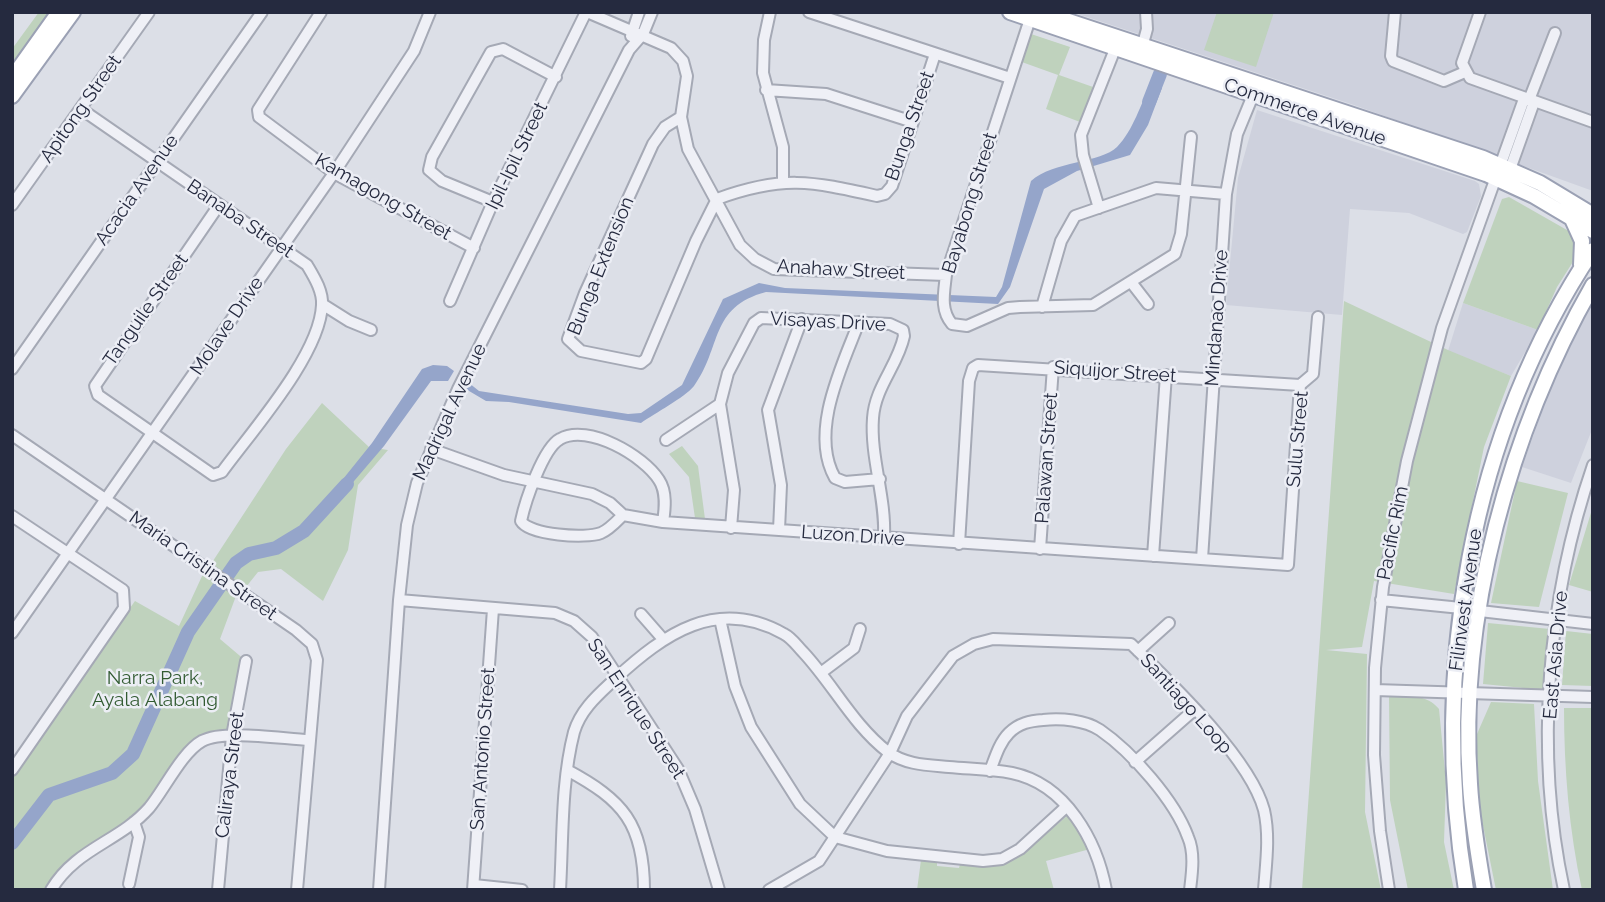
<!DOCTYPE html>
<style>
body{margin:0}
#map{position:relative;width:1605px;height:902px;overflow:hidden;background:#dcdfe7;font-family:Raleway,sans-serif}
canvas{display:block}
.frame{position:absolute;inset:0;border:14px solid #252a3f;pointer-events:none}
</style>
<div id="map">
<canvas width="1605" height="902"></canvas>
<div class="frame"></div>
</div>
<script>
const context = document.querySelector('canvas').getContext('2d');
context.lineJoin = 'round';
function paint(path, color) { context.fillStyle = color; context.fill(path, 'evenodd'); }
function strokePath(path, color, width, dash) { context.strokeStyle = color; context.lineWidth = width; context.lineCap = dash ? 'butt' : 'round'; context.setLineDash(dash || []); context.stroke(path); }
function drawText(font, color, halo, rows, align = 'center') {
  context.font = font + ' Raleway,sans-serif'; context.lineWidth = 5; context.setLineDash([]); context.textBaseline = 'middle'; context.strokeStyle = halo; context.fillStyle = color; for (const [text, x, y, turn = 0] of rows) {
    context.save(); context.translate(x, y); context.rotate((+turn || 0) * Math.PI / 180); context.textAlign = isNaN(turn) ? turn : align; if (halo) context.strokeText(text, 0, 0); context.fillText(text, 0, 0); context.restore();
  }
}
const built = new Path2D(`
 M1072 12H1593V191L1354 105Z
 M1257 110 1475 181 1479 184 1481 196 1467 232 1463 234 1409 213 1350 209 1342 315 1226 305 1238 178Z
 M1593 301V427L1571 483 1522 467 1553 380Z
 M1463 303 1538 330 1511 376 1448 351Z`);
const green = new Path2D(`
 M39 12H49L12 65V49Z
 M1217 12H1274L1256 67 1204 50Z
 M1031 34 1070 47 1059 75 1093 87 1080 122 1046 109 1058 75 1019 61Z
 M1509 197 1574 234 1576 257 1557 287 1538 330 1463 303 1502 199Z
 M1344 301 1448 350 1511 376 1484 447 1454 594 1374 581 1362 647 1326 650 1367 654 1365 812 1381 890H1302Z
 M322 403 369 447 388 450 358 485 348 550 323 601 281 569 258 572 246 587 211 564 286 449Z
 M682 446 698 466 705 519 695 518 689 477 669 454Z
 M1517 481 1568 493 1539 607 1491 603Z
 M1593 506V592L1569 585Z
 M203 574 236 596 220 639 246 661 231 736 202 740C177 769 153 805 121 828 89 851 68 853 46 890H12V774L135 601 179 626Z
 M1488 623 1550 629 1544 690 1483 684Z
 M1566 631 1593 634V686L1562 685Z
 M1389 696C1406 696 1428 694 1439 709L1446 782 1444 842 1454 890H1408L1390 800Z
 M1491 702 1534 704 1538 781 1553 890H1496L1474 781 1477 734Z
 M1564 708H1593V890H1582C1569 830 1564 769 1564 708Z
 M1068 815 1083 833 1090 849 1046 861 1054 890H917L921 860 937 861V866L959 868 960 864H1001L1023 854Z`);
const water = new Path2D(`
 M1151 84 1162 88 1148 125 1130 155 1077 171 1044 189 1010 287 998 304 766 292C709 307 722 348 694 386 684 398 655 413 641 423L509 402 486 401 464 388 469 383 479 391 628 414 641 413 682 385 723 299 759 283 785 288 996 297 1002 287 1031 181C1053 161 1101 163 1117 147 1133 131 1141 103 1151 84Z
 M433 365 447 366 454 371 448 381H431L384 446 337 501 331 494 372 443 422 369Z`);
const river = new Path2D(`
 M1149 102 1160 74
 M12 843 49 795 112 773 133 754 188 632 236 563 249 554 276 548 304 531 347 484`);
const minor = new Path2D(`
 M321 12 258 110 259 117 334 173 474 248
 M587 12 671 48 683 61 687 76 681 117 688 149 740 245 755 259 774 269 946 275
 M770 12 764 40 763 73 783 147V181
 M809 12 1010 78
 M1395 12 1391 56 1393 61 1444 81 1465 72
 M1480 12 1462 63 1470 78 1593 122
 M1030 19 946 275C944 293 940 310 952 324L967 326 1008 308 1020 307 1093 305 1175 254 1181 234 1191 137
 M631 36 639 12
 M1141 51 1147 29 1146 12
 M766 90 826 94 913 122
 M1529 100 1555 33
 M81 109 307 265C314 277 323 291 322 305 320 355 251 432 222 472L213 475 98 395 95 386 219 205
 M681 117 665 127 653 144 585 293 568 339 581 351 641 363 646 359 696 241 717 199C783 175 810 181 877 196L885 194 892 186 935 54
 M1508 175 1534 102
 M493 202 442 181 429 170 432 157 491 52 503 49 556 77
 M12 205 149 12
 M1099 208 1083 155 1081 135 1115 49
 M1131 282 1148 304
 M450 301 493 202 586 12
 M322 304 349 321 371 330
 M1042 307 1061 241 1075 216 1156 188 1226 194
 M859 322C842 366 809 432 835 478L845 482 880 479
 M12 369 262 12
 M12 435 296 630 312 644 317 660 297 890
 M666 440 720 404
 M431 449 504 475 592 494 610 503 623 515 663 522 1288 565 1300 385 1313 374 1318 317
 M623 515C617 521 609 530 601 533 586 539 529 535 521 521 525 502 543 448 560 439 588 423 644 456 659 480 667 492 665 509 663 522
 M12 516 123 590 124 608 12 770
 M731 528 734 490 720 404 728 373 754 323 761 318 890 324 903 330 904 336C898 365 875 387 873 418 870 457 886 497 884 537
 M779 530 781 485 768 410 802 319
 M959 544 969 381 973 368 978 365 1300 385
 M1040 549 1053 367
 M1153 556 1166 375
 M1202 559 1226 194 1237 134 1256 88
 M399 600 555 613 574 621 592 637 678 769 695 809 719 890
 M1381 600 1461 608
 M1480 611 1593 624
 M641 614 662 638
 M720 619 735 686 751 727 800 804 835 837 887 851 983 861 1002 859 1020 849 1066 807
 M12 633 334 173 414 51 430 12
 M1138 651 1169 623
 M822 672 854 648 860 629
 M1375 690 1593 697
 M1135 762 1194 710
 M567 770C623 800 644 824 644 890
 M990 771C995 758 999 743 1009 733 1019 723 1030 721 1043 720 1061 718 1085 720 1100 730 1132 752 1175 801 1188 837 1195 853 1192 873 1190 890
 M129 884 139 837 134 822
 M474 885 522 890
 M51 890C76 848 119 842 149 808 164 790 182 752 202 741 224 729 283 739 309 740
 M218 890 232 736 246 661
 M379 890 399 600 407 525 417 483 458 389 629 50 643 34 652 12
 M473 890 493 609
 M560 890C563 838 561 782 574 732 581 709 598 695 615 679 664 634 717 596 784 634 792 638 797 646 803 652 833 684 853 725 888 752 906 765 928 765 949 767 970 769 991 769 1012 773 1066 784 1097 841 1106 890
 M769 890 819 861 890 753 907 716 953 656 974 644 993 639 1131 644C1170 682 1250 758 1264 810 1270 836 1266 863 1264 890
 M1389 890 1380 831 1374 755 1375 668 1383 587 1407 461 1442 328 1524 99
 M1564 890C1534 751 1547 599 1593 465`);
const major = new Path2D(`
 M1010 12 1486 174 1534 196 1593 231
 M1041 12 1483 158 1540 183 1593 215
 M12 78 59 12
 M12 96 73 12
 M1572 219 1582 241 1581 265
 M1466 890C1430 671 1469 436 1593 250
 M1484 890C1478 855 1472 820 1470 784 1458 616 1510 430 1593 285`);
const streetNames = [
 ["Apitong Street",81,109,-55],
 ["Commerce Avenue",1305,112,19],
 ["Bunga Street",910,126,-71],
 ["Ipil-Ipil Street",517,156,-64],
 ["Acacia Avenue",137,190,-55],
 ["Kamagong Street",383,197,30],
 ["Bayabong Street",970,203,-73],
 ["Banaba Street",240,219,34],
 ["Bunga Extension",601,266,-68],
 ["Anahaw Street",841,270,3],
 ["Tanguile Street",146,310,-55],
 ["Mindanao Drive",1217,318,-86],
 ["Visayas Drive",828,322,3],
 ["Molave Drive",227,326,-56],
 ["Siquijor Street",1115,372,4],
 ["Madrigal Avenue",450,412,-65],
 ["Sulu Street",1298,439,-85],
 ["Palawan Street",1047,458,-86],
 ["Pacific Rim",1393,533,-79],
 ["Luzon Drive",853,536,4],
 ["Maria Cristina Street",203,566,35],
 ["Filinvest Avenue",1466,600,-82],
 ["East Asia Drive",1556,655,-85],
 ["Santiago Loop",1186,704,48],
 ["San Enrique Street",636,709,57],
 ["San Antonio Street",483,749,-86],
 ["Caliraya Street",230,775,-83]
];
const parkNames = [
 ["Narra Park,",155,678],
 ["Ayala Alabang",155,700]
];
paint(built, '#ced1dd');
paint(green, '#bfd2bd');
paint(water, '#95a5ca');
strokePath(river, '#95a5ca', 14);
strokePath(minor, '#a5a9b5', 14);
strokePath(major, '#9ba1b4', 18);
strokePath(minor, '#eff0f6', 10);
strokePath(major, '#fff', 14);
drawText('19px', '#252a3f', '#eceef5', streetNames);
drawText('19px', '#325b32', '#eceef5', parkNames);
</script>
